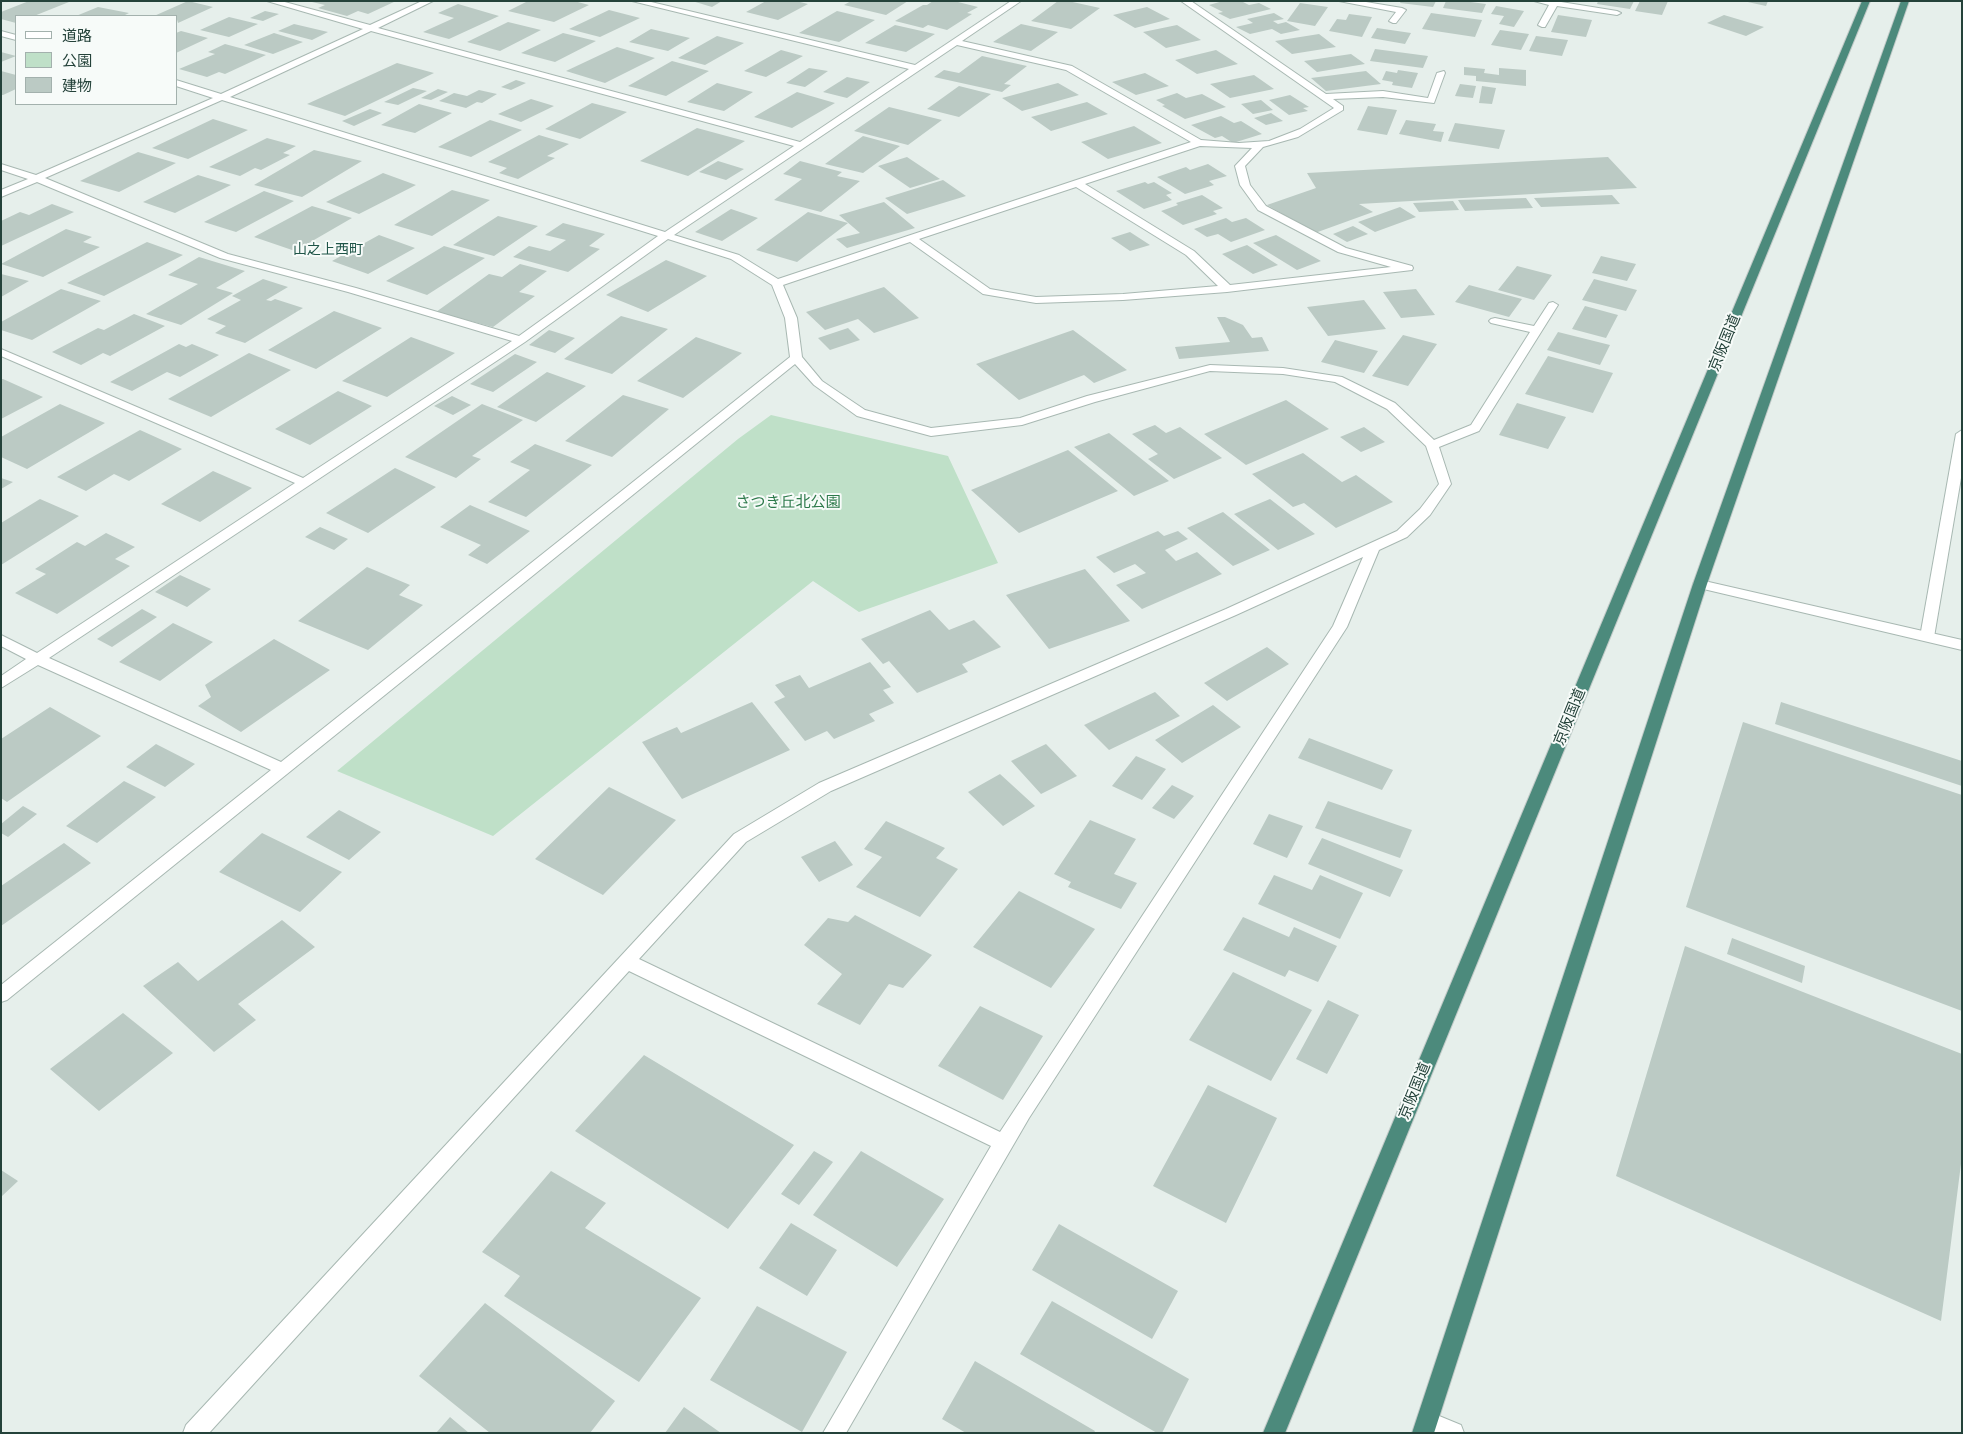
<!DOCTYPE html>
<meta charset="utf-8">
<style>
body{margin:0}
#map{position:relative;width:1963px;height:1434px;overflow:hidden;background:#e6efeb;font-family:"PT Sans Narrow","Noto Sans JP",sans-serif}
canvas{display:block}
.frame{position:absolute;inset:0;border:2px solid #24423a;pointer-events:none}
.legend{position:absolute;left:15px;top:15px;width:162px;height:90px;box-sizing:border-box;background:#f7fbf9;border:1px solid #a3b1ad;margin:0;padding:6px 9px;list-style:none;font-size:15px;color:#24423a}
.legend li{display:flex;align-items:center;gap:10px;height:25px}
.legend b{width:25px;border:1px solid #a3b1ad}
</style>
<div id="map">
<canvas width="1963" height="1434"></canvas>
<div class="frame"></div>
<ul class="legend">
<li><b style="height:6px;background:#fff"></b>道路</li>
<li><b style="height:14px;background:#bfe0c8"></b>公園</li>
<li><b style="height:14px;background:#bbcac4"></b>建物</li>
</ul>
</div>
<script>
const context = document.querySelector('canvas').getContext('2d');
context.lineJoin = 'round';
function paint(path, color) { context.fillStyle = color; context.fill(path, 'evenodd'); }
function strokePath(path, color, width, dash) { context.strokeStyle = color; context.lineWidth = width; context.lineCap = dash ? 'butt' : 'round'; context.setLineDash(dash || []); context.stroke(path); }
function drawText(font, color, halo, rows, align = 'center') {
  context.font = font + ' "PT Sans Narrow","Noto Sans JP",sans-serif'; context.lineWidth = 4; context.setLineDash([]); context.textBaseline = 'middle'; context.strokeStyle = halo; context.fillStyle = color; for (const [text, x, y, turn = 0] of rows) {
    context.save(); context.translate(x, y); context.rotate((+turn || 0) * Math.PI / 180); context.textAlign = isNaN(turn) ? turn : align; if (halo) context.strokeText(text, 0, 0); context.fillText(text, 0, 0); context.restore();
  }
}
const green = new Path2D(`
 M771 415 948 456 998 563 859 612 813 581 493 836 337 771 738 439Z`);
const building = new Path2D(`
 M29 1H65L69 2 34 16H16V23L1 19V12Z
 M188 1 213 7 178 23 176 16H154Z
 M347 1 345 2 396 1 368 14 358 11 347 16 318 8 325 5 312 2Z
 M528 1H574L589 5 554 22 508 11Z
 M692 1H722L712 7Z
 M766 1H796L808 4 778 20 746 12Z
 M851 1H908L886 15 844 5Z
 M933 1H954L978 7 967 13 972 14 947 30 928 25 923 28 895 21 923 5H927Z
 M1058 1H1068L1100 8 1071 29 1031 21Z
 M1223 1H1241L1249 5 1259 3 1271 9 1230 19 1218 13 1223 12 1209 5Z
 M1401 1H1436L1433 7 1400 3Z
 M1446 1H1463L1486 4 1482 13 1443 8Z
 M1598 1H1634L1630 9 1597 4Z
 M1640 1H1668L1662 15 1635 11Z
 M1743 1H1768L1766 6Z
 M1300 3 1328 7 1315 26 1287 21Z
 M458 4 499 16 449 39 423 32 454 18 438 13Z
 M1496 6 1524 11 1514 27 1499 24 1504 16 1491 14Z
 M98 7 129 13 123 16H76Z
 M1147 7 1170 19 1135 28 1113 15Z
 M609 10 640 18 600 37 569 29Z
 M265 11 279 14 263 21 250 18Z
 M837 11 875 20 839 42 799 33Z
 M1274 13 1284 19 1273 21 1278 24 1286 22 1300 30 1281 34 1272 29 1250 34 1236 27 1253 23 1247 19Z
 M1431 13 1482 20 1475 37 1422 29Z
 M1349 14 1372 17 1362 37 1329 31 1337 19 1346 20Z
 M1558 15 1592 20 1586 37 1551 32Z
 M1724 15 1764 27 1746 36 1707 23Z
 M229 17 258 24 229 37 200 30Z
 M508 22 541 30 500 51 467 42Z
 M294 24 328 32 312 40 278 31Z
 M1021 24 1058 32 1031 51 993 42Z
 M895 25 935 34 906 52 865 43Z
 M1177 25 1201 40 1166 48 1143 32Z
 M1377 28 1411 33 1405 44 1371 38Z
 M651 29 690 38 668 51 629 42Z
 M1500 30 1529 34 1521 50 1491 45Z
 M181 31 208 38 176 53V33Z
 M274 33 303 42 273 54 244 45Z
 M563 33 596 41 555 62 521 53Z
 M1319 34 1336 47 1292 54 1275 41Z
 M717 36 744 43 705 65 678 58Z
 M1536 36 1568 40 1562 56 1529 51Z
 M225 44 266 55 225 74 219 72 207 77 179 69 215 54 208 52Z
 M617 47 655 58 605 83 566 71Z
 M1375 49 1428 56 1423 68 1370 61Z
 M781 50 803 56 766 77 744 71Z
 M1216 50 1238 64 1197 74 1175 60Z
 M1 52 16 56 1 62Z
 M1351 54 1365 64 1317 72 1304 61Z
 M982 56 1027 66 1004 84 1011 85 1002 92 934 77 944 70 959 73Z
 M672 61 709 71 666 96 628 86Z
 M397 63 434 73 345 116 307 104Z
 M1464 67 1485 69 1484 73 1499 75V68L1526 70V86L1476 81V76L1464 75Z
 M809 68 828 71 805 87 786 83Z
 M1398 70 1418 73 1412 88 1392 85 1393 82 1382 80 1386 71 1397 73Z
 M1 71 16 75V89L3 95H1Z
 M1366 71 1381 84 1326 91 1311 78Z
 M1145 73 1169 86 1136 95 1112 82Z
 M1254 75 1274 89 1230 98 1210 84Z
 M847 77 870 82 847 98 823 92Z
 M516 80 526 83 511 90 501 87Z
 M717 83 753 92 724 111 687 102Z
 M1058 83 1079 95 1022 111 1002 98Z
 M1460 84 1476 86 1473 98 1455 96Z
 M959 86 991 94 959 117 927 109Z
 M1482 86 1496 88 1492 104 1479 103Z
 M413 88 427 91 398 105 384 102Z
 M438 89 448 92 431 100 421 98Z
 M479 90 497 94 482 103 477 102 466 108 439 101 454 93 467 96Z
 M797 92 835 103 792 128 754 117Z
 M1177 93 1186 98 1202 94 1226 107 1185 119 1162 106 1165 105 1156 100Z
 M1290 95 1309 107 1303 108 1308 111 1289 115 1269 100Z
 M531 99 554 106 521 122 498 114Z
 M1261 100 1273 110 1253 114 1241 104Z
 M1087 102 1108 114 1051 131 1031 117Z
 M592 103 627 112 580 139 545 129Z
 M419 104 452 113 415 133 381 125Z
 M1368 106 1397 110 1387 135 1357 130Z
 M889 107 942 120 908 145 854 131Z
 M370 109 382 113 354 126 342 121Z
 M1271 113 1283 121 1266 125 1254 118Z
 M1221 116 1234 123 1241 121 1262 134 1233 143 1222 136 1215 138 1191 125Z
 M213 119 248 130 188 159 152 148Z
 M490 120 522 130 471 157 438 147Z
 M1406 120 1436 124 1433 131 1444 132 1441 142 1399 134Z
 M1455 123 1505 130 1499 149 1448 141Z
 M1134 126 1162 143 1108 159 1081 142Z
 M697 128 745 141 688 176 640 161Z
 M539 135 569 144 547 156 555 158 518 179 499 173 507 168 488 162Z
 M863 136 900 146 863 173 825 164Z
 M267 138 296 146 283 153 290 155 261 170 255 168 240 176 209 167Z
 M314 150 362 161 302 197 254 185Z
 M138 152 176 163 119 192 80 181Z
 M907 157 940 179 910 188 878 166Z
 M1608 157 1637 188 1359 204 1373 212 1315 233 1267 205 1316 188 1307 173Z
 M718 161 744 169 726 180 699 172Z
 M800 161 842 172 837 176 860 181 821 212 774 200 802 179 783 174Z
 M1208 164 1227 176 1209 181 1214 185 1185 194 1157 177 1186 167 1190 170Z
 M383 173 416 185 359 214 326 202Z
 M198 175 231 185 175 213 143 202Z
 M943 180 966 196 907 214 885 198Z
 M1145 182 1148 184 1154 182 1172 193 1166 195 1172 200 1144 209 1116 191Z
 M452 190 490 200 432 236 394 225Z
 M264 191 294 201 236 232 204 222Z
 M1202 195 1223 208 1213 211 1217 214 1183 225 1161 211 1178 205 1176 203Z
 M1612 195 1620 204 1541 207 1534 198Z
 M1526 198 1533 208 1465 211 1458 200Z
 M1453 201 1459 210 1419 212 1413 203Z
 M884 202 915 228 847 248 836 239 860 233 839 215Z
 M52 204 74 212 1 246V221L20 212 29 215Z
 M312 206 352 218 295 251 254 237Z
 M1400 207 1416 217 1375 232 1358 222Z
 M731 209 758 218 722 241 695 232Z
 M808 212 848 223 797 262 756 250Z
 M498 216 538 226 494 256 453 245Z
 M1226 218 1232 222 1246 218 1265 230 1231 242 1218 234 1207 237 1194 229Z
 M563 223 605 234 589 246 600 249 568 272 513 257 529 246 550 251 566 240 545 235Z
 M1353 226 1368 234 1347 242 1333 234Z
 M66 229 92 237 83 242 100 247 43 277 1 264Z
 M1130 232 1150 245 1130 251 1111 238Z
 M379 235 415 248 368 274 332 261Z
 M1276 235 1321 261 1297 270 1253 243Z
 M147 242 183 255 104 296 67 283Z
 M1247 245 1278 265 1253 274 1222 254Z
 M444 246 485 258 427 295 386 281Z
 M1601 256 1636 264 1627 281 1592 273Z
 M199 257 245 271 216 288 233 293 181 325 146 314 198 284 168 275Z
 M666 260 707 276 648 312 606 295Z
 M520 264 547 271 519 292 535 296 493 327 436 312 489 274 502 277Z
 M1517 266 1552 275 1534 300 1498 290Z
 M1 274 29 281 1 297Z
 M263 279 288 287 266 300 271 301 275 299 303 308 245 343 215 333 226 326 207 319 241 300 232 296Z
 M1594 279 1637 290 1626 311 1582 300Z
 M1469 285 1522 299 1509 317 1455 302Z
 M884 287 919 318 874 333 858 319 825 330 806 312Z
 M61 289 101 301 32 340 1 330V322Z
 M1416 289 1435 315 1401 318 1383 292Z
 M1364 300 1386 329 1328 336 1307 307Z
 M1585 306 1618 315 1606 338 1572 329Z
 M334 311 382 328 316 369 268 350Z
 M134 314 165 326 110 356 103 353 81 365 52 352 98 328 104 330Z
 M621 316 668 329 612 374 564 359Z
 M1217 317H1225L1243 325 1252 338 1262 337 1269 351 1179 359 1175 347 1230 342Z
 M848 328 860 340 830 350 818 338Z
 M549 330 575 338 555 353 529 345Z
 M1073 330 1127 370 1094 383 1084 375 1019 400 976 364Z
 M1558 332 1610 345 1600 365 1547 350Z
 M1403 335 1437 344 1408 386 1372 376Z
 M411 337 455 353 387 397 342 381Z
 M696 337 742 353 683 398 637 381Z
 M1335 340 1378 351 1364 373 1321 362Z
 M179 344 186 347 192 344 219 355 180 377 167 372 132 391 110 382Z
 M249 353 291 370 211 417 168 399Z
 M515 354 537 362 493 392 470 384Z
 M1548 356 1613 373 1593 413 1525 394Z
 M547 372 586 386 536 422 497 407Z
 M1 379H3L43 397 1 419Z
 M338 391 372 406 310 445 275 429Z
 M623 395 669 409 612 457 565 441Z
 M452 396 471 405 453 415 434 406Z
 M1286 400 1329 429 1246 465 1204 434Z
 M1517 403 1566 417 1548 449 1499 435Z
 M60 404 105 423 27 469 1 457V437Z
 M482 404 523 420 472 456 481 459 456 478 405 457Z
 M1155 425 1166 433 1180 427 1222 458 1174 479 1148 459 1158 454 1132 434Z
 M1364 427 1385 442 1361 452 1340 437Z
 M140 430 182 449 129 481 114 474 86 491 57 477Z
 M1109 433 1169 481 1134 496 1074 447Z
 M535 444 592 465 526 517 488 502 530 470 510 462Z
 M1068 450 1118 491 1019 533 971 490Z
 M1303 453 1342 482 1356 475 1393 502 1336 528 1304 503 1293 507 1252 474Z
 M395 468 436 487 368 533 326 513Z
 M213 471 252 488 200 522 161 504Z
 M1 478 13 482 1 489Z
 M40 499 79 516 1 565V523Z
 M1270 499 1315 534 1278 550 1234 514Z
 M470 505 530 531 487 564 468 555 481 545 440 527Z
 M1223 512 1270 550 1233 566 1187 528Z
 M320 527 348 539 334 550 305 537Z
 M1158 531 1164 536 1178 531 1188 539 1165 550 1176 561 1197 552 1222 574 1142 609 1116 585 1146 573 1135 564 1114 573 1096 557Z
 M106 533 135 547 115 559 130 566 57 614 15 593 46 574 35 569 77 542 85 546Z
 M367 567 410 585 399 595 423 605 368 650 298 621Z
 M1085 569 1130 621 1049 649 1006 595Z
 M180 575 211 589 187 607 155 592Z
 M142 609 157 617 112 647 97 639Z
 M930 610 949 630 974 620 1001 647 962 664 968 672 917 693 889 661 883 664 861 639Z
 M173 623 213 642 160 681 119 662Z
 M274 639 330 670 241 732 198 706 211 697 205 685Z
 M1267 647 1289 664 1227 701 1204 683Z
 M870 662 891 687 883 690 894 703 869 714 875 721 834 739 827 731 805 741 774 702 785 697 775 685 800 675 809 688Z
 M1155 692 1180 716 1109 750 1084 725Z
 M752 702 790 750 682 799 642 742 677 727 681 733Z
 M1781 702 1962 761V786L1775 724Z
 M1213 705 1241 727 1182 763 1155 740Z
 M50 707 101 736 7 802 1 798V739Z
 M1743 722 1962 795V1011L1686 907Z
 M1309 738 1393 770 1382 790 1298 758Z
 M156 744 195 764 165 787 126 767Z
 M1046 744 1077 776 1041 794 1011 761Z
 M1136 756 1166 769 1142 800 1112 786Z
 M1000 774 1035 806 1003 826 968 792Z
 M124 781 156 797 97 843 66 826Z
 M1172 785 1194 796 1174 819 1152 808Z
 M609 787 676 820 603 895 535 859Z
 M1328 801 1412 830 1400 858 1315 828Z
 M23 806 37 814 8 837 1 833V824Z
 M339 810 381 832 349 860 306 837Z
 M1269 814 1303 826 1287 858 1253 844Z
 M1090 820 1136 839 1114 874 1137 883 1121 909 1068 887 1071 882 1054 874Z
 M886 821 945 848 936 858 958 869 920 917 856 887 882 857 864 849Z
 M262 833 342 872 300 912 219 872Z
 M1322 838 1403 870 1390 897 1308 864Z
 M835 841 853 865 819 882 801 857Z
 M64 843 91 863 1 926V886Z
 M1274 875 1312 890 1320 875 1363 893 1340 939 1258 904Z
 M1019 891 1095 929 1051 988 973 947Z
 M855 915 932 955 903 988 889 984 860 1025 817 1004 842 974 804 945 828 918 848 922Z
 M1243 917 1289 937 1294 927 1337 946 1318 982 1289 970 1285 977 1223 950Z
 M282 920 315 947 238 1004 256 1020 214 1052 143 986 178 962 198 981Z
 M1732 938 1805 966 1802 983 1727 954Z
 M1685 946 1962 1054V1156L1941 1321 1616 1176Z
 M1233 972 1312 1010 1271 1081 1189 1040Z
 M1328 1000 1359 1015 1327 1074 1296 1059Z
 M980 1006 1043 1036 1003 1100 938 1066Z
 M123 1013 173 1053 99 1111 50 1069Z
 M644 1055 794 1145 728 1229 575 1131Z
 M1208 1085 1277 1118 1226 1223 1153 1186Z
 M814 1151 833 1162 799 1205 781 1194Z
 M861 1151 944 1199 897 1267 813 1215Z
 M1 1170 18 1181 1 1197Z
 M551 1171 606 1203 585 1228 701 1298 639 1382 504 1296 520 1276 482 1252Z
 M791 1223 837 1250 807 1296 759 1268Z
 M1059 1224 1178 1291 1152 1339 1032 1270Z
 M1052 1301 1189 1379 1162 1433H1157L1020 1354Z
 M485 1303 615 1401 590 1433H490L419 1376Z
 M757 1306 847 1352 802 1432 710 1380Z
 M975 1361 1095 1431 1094 1433H966L942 1419Z
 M684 1407 721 1433H665Z
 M450 1417 469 1433H436Z`);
const service = new Path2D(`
 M1962 430V472L1934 637 1932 640H1922L1920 637 1956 434Z`);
const minor = new Path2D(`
 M267 1H281L370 25 422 1H433L378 28 800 142 909 69 632 1H647L915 65 1011 1H1021L962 41 1072 66 1201 140 1239 143 1269 141 1300 129 1334 108 1181 1H1191L1326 94 1383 91 1428 98 1437 73 1444 71 1445 73 1434 103 1383 97 1333 99 1343 106V110L1298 137 1263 147 1245 166 1250 185 1266 206 1346 248 1412 266 1413 268 1412 270 1227 292 1123 300 1036 303 983 294 910 242 783 285 797 318 802 357 822 381 865 410 931 428 1020 418 1087 396 1210 365 1283 368 1342 377 1395 403 1434 440 1471 425 1530 332 1491 323 1489 321 1491 319 1495 318 1534 326 1549 303 1553 302 1558 305 1479 431 1439 447 1451 484 1430 515 1407 537 1379 550 1347 627 1029 1118 846 1433H823L991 1146 629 971 209 1433H183L186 1425 734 834 819 783 1226 609 1397 531 1420 509 1439 484 1426 446 1387 409 1335 382 1283 374 1210 371 1095 402 1022 425 931 436 857 416 814 385 795 364 7 1000 1 1002V985L271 770 38 665 1 688V676L26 659 1 646V635L37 653 295 483 1 356V349L303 478 512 341 348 292 220 258 37 182 1 197V190L28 179 1 170V164L36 175 213 98 176 86V80L221 94 363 29ZM371 31 794 146 665 232 230 97ZM957 45 1066 70 1191 142 778 279 739 255 674 235ZM222 100 658 236 519 336 356 288 228 254 45 178ZM1200 146 1252 148 1235 166 1240 185 1258 210 1338 252 1391 267 1230 285 1194 251 1085 184ZM1076 187 1186 255 1218 286 1123 294 1036 297 990 289 919 239ZM668 239 731 259 772 285 785 318 790 357 281 762 49 658 525 342ZM1363 557 1333 626 1000 1132 639 959 746 842 831 791 1236 615Z
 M1339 1H1360L1402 8 1406 10 1396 23H1393L1389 21 1396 12Z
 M1534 1H1555L1617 11 1621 13 1617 15 1557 6 1545 27H1542L1538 25 1549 5Z
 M1 31 16 35V40L1 36Z
 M1700 580 1962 640V650L1695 587 1693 584 1695 581Z
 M1427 1411 1461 1425 1464 1433H1426L1419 1430 1416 1422 1419 1414Z`);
const trunk = new Path2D(`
 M1862 1H1870L1285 1433H1263Z
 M1901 1H1909L1707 584 1434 1433H1412L1693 584Z`);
const farNeighbourhoodnames = [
 ["山之上西町",328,250]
];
const streetNames = [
 ["京阪国道",1725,343,-68],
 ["京阪国道",1570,717,-68],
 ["京阪国道",1415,1091,-68]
];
const parkNames = [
 ["さつき丘北公園",788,503]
];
paint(green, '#bfe0c8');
paint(building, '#bbcac4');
strokePath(service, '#a8b8b2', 2);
strokePath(minor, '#a8b8b2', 2);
strokePath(trunk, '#c2cac8', 2);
paint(service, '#fff');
paint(minor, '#fff');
paint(trunk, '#4c8a7c');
drawText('14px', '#1f5548', '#f7fbf9', farNeighbourhoodnames);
drawText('15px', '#24423a', '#f7fbf9', streetNames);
drawText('15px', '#2d7a4b', '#f7fbf9', parkNames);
</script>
